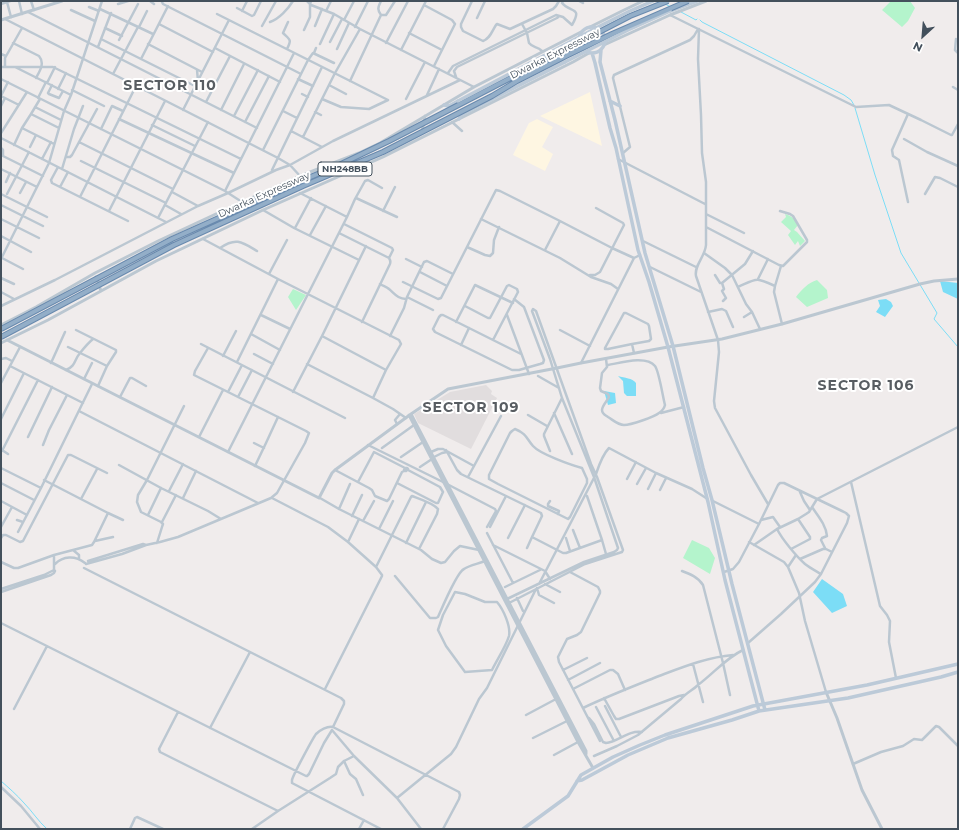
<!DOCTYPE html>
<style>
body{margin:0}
#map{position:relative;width:959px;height:830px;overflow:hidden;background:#f0ecec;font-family:Montserrat,sans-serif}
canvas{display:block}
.frame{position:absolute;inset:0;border:2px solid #43505c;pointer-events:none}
.north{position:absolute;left:903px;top:16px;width:40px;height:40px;-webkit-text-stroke:3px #fff;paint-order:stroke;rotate:206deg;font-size:11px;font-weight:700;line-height:16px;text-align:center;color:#43505c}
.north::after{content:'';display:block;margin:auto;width:14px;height:18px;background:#43505c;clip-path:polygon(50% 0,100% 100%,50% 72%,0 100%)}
</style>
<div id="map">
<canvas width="959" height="830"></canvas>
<div class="frame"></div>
<div class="north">N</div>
</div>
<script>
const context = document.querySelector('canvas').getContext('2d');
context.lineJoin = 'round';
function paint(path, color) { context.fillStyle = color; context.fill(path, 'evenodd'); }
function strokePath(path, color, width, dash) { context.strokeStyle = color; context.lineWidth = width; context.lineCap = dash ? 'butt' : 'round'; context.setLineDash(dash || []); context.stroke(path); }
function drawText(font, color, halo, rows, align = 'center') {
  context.font = font + ' Montserrat,sans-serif'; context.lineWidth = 4; context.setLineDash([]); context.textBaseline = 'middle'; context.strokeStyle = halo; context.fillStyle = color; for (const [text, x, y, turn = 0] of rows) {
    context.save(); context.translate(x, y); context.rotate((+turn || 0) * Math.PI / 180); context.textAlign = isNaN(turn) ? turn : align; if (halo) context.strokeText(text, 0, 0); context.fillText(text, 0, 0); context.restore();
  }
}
const commercial = new Path2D(`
 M590 92 602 146 540 116Z
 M537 119 553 127 542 147 553 154 545 171 513 155 529 123Z`);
const education = new Path2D(`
 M486 385 492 391 491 394 497 398 471 449 418 423 414 414 450 392Z`);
const green = new Path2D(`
 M891 1H910L915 8 908 21 902 27 882 10Z
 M785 214C792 216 795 219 798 225L794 230 797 232 805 241 800 246 798 241 795 245 788 235 791 231 781 222 786 217Z
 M817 280 827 290 828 298 807 307 796 297C802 289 808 283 817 280Z
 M293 289 306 295 296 310 288 297Z
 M692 540 709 548 715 558 710 574 683 558Z`);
const water = new Path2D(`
 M940 281 958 283V299L943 292Z
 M886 299 891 302 893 306 885 317 876 312 880 306 878 300Z
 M618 376C625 378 632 378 636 383V396H627L624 393 623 381Z
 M604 391 615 393 616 403 608 405Z
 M822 579 843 594 847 606 832 613 813 592Z`);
const stream = new Path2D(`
 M665 4 671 7
 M681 12 696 20 697 19
 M700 20 702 22 844 95 851 100 854 105
 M855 108 875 175 901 253 937 313 934 319 958 347
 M1 781C9 788 17 795 24 803 32 811 38 821 47 829`);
const minor = new Path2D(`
 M5 1 7 2 11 17
 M19 1 22 14
 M31 1 34 10
 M150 1 154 4
 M162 1V2L163 4 301 74
 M307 1 311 5 334 14 360 29 474 87
 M472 1 461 24V27L463 31 483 41C490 39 492 31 496 25L497 24 510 29 553 9 556 6 559 1
 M579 1 583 3
 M1 4 10 1
 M118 4 128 1
 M424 5 452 20 455 24 434 66
 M89 7 99 11
 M237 8 252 16 254 15 261 1
 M100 9 153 34
 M71 10 95 21
 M242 11 247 1
 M326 11 331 1
 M28 12 257 128
 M217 14 388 100
 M381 15H386L395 1
 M670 15 856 107 889 105 921 120 951 135H952L958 124
 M477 18 485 1
 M5 19 278 158 290 165 300 176
 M344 20 354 1
 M270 22C279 19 288 9 293 1
 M159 24 213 52
 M522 24 527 33 529 43C533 48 537 46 542 51
 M262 26 276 1
 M315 26 322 9
 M139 27 147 11
 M355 27 368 1
 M105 28 122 36
 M699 29 698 59 701 115 702 153 706 182V245C705 257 694 265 696 276L718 340 719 352 714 401 715 408 751 475 768 504
 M304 30 310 17V4L311 1
 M409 33 442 50
 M101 39 195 86
 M956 39 955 50 958 53
 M119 40 138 4
 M330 42 342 19
 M13 43 39 56C45 63 40 71 36 78
 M386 43 408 1
 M148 44 202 72
 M320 44 334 14
 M98 47 111 13
 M215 48 280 82
 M287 49C292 39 290 40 283 33L288 22
 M337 49 349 23
 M401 50 426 1
 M314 53 316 48
 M1 54 6 56
 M141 59 168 6
 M308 60 313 53 334 63
 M1 67H53L241 159
 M5 67V58L22 28
 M15 67 71 95
 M197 70 198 81
 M448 73 453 66 455 65 556 15 563 17 572 25C583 6 570 13 562 3L563 1
 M113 74 138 27
 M456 77 454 71 457 67 557 18 559 16
 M1 79 225 191 242 202
 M298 79 313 86
 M350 81 381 15C377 10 378 7 381 1
 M47 83 55 67
 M52 85 48 93 49 94 59 98 63 91
 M329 85 346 94
 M953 87 958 90
 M58 89 66 73
 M72 90 104 106
 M302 94 308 97
 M427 95 439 69
 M1 96 19 105
 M1 96 8 82
 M38 98 46 82
 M40 99 31 114 59 128
 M322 99 341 107 369 109 388 100
 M406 99 425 62
 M206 102 230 56
 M1 106 5 98
 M35 107 61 120
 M183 110 229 20
 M221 110 244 64
 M283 111 297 118
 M315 112 321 115
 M234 116 258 70
 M119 119 234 173
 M245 122 269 76
 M452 122 462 131
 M152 125 195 146
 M22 128 31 114
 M101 129 112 106 123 111
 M291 131 322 147
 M1 133 27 92
 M303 137 335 73 360 29
 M1 138 158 218 166 222
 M904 139 927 152 958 166
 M79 142 173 189
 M14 145 22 128 54 144
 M30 147 36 135
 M1 148 3 150V156L43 176
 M263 150 308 60
 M623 153 630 147 613 78 614 75 690 40 694 36 698 29
 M66 157H70L72 155 97 109
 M42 159 51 142
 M618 159 705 204
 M81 161 166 203
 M58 167 51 180 52 183 128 221
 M1 169 37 187
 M62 169 74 129 83 106
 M272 170 322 67
 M6 182 10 173
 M60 187 68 172
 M225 191 294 53
 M172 192 198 206
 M20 193 26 182
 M300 193 347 217
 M1 194 47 217
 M7 194 29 152
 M925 194 935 177 940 178 958 187
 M80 197 136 86
 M356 198 397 217
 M908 202 899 160 893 156 892 150 908 114
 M1 205 43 226
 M165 205 181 214
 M263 210 294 228 359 260
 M109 211 165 101
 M383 211 395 187
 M706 214 744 233
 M158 218 208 122
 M1 219 39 238
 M481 219 560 258 591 277 611 284 618 289
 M344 224 392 248 393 250 389 258
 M706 227 779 265 783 266 807 242V240L793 216 790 214 780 211
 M295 228 311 198
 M339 233 389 258C391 261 391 263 389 266L362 322
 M310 235 326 206
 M1 236 31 252
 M203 239 278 279 237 362
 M643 241 696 267
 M467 247 485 255 490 256 493 253 494 240 499 227
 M220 248C236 237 242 242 257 251
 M545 250 560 221 612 248 634 258
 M704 253 725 268 732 275 746 304 752 312 760 329
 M2 258 23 269
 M1 259 49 163 64 111 71 95 102 1
 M406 259 422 267
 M781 266 775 286 774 292 782 324
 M650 267 701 292
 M420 272 447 286
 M269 274 287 240
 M590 275H595L600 272 624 225 623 223 596 208
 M715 275 720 283H722L745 264 753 251
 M1 278 14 284
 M278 279 399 340 401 344 386 370 373 398 307 364
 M758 279 768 259
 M403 282 438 299 441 298 496 190 500 191 560 221
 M722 283 724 289 722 291 726 298 723 301
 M380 284C383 286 387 287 389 289 395 294 398 299 406 299
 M738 287C758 278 755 277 775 286
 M1 292 14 299
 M407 297 433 310
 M514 299 524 307 544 360 543 363 540 364 519 370H512L435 332 433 329 439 317 441 315H443L521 354
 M1 306 55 280 198 206 228 193 276 170 290 165 333 141 460 80
 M465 306 488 318H490L507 286 509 285 517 289 518 292 493 340
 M708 312 722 309 726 311 733 327
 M261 315 290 329
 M507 315 529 374
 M744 317 752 312
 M456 322 475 285 513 303
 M76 330 116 350V352L107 366 98 386
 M560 330 590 346
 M251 334 280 350
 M322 336 386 370
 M390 336 404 308 407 297 424 262 427 261 453 274
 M201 344 345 418
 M632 344 649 341 651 339 649 326 648 324 626 313H624L605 348V349H608L632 344 634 353
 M461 345 469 328
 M68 347 107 366
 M254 354 273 364
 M223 356 236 331
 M1 359 6 358 12 361
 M606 359 607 367 602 373 600 388 601 391 608 394 609 397C607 401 602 406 602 410 602 414 605 415 608 417 613 420 618 425 624 425 631 425 654 417 659 413 662 411 664 409 665 405 663 398 659 371 655 366 646 355 620 363 608 365
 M51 363 65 332
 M581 363 634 258 640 255
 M10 366 83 403
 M66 370C76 366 74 360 80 353 84 348 88 343 93 339
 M538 376 559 388
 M84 379 92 363
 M1 383 20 347
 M228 392 242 365
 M293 392 322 336 366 246
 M120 397 130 378H132L146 386
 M238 397 252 370
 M373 398 393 409 406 418
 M79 411 258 503
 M554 413 572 454
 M661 413 684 407
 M528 415 547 426
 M1 419 24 373
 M397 424 395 420 400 414
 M515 429C527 434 526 438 533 446 540 454 571 465 582 468L587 479V483L570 517 568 519 498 484 489 479V475L510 433 512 431Z
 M28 437 52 387
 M199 437 223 390
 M254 443 264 448
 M43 445 49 430 67 395
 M368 445 443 482
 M382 448 414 425
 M2 450 8 454
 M446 450 457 470 461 474 541 513 542 516 532 537 563 553H566L602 540 587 496
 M2 451 38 380
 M550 451 544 436V434L562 398
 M228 452 347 217 355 199 365 181 368 180 382 188
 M431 452 438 449H443L474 466 501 416
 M401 457 423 442
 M434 457 442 453 447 452
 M119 465 161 488 208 511 221 519
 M255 466 266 443 278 417
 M420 467 432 459
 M1 468 41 488 18 532
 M405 468H407L408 469 406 471H405L404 470Z
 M335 470 369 488 372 490 375 496 387 501 389 499 402 472 404 471
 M468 477 474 466
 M627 479 636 462
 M44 480 108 513 94 542 92 545 73 550
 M358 482 374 452 405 468
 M851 482 880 606 887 615 890 621 889 642 896 678
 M1 483 34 500
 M397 483 436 503H438L443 492 440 487 408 470
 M447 484 495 509 496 511 487 527
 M637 484 646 468
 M41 488 92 384
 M648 489 656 473
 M660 490 666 478
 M169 491 183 464
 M800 492 804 501 810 510
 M183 498 196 471
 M272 498 328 527 348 542 376 567 382 575V576L325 689
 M320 498 339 509 421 550 432 559 441 563 445 562 454 551 460 546 479 550
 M81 499 97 469
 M1 501 27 515
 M550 501 548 504V506L559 511 558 514
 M713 501 759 524
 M812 507C818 516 826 525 827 536L822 538 821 540 825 548
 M339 509 350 484
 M108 513 123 520
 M148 515 161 488
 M352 516 362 495
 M17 520 23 522
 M761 520 773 517 780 527
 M363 521 374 501
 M162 522 176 495
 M1 527 12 507
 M490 527 506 496
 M379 529 393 501
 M777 529C782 539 796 556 805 564 810 568 816 571 821 574
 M573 530 580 548
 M487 533 513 583
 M1 538 3 535H6L20 542 23 541 68 455H71L107 473
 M508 538 525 505
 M566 538 570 551
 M602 540 606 554
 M95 541 113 537
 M348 542 359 519
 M749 542 784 562 788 567 799 593 805 621 826 692
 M157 543 162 527 163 524 161 522 141 512 137 502 138 495 147 480 184 406
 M406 543 426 502
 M493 545 545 571 550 579
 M754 545 777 529 798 519 806 514 809 512 817 499 958 427
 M527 548 532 537
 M791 549 810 539V537L798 519
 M800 559 823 549H826L832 552
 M88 561 143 544 146 545 160 542 178 537 271 498 277 493 305 443 309 433 306 431 194 375 195 371 208 348
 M1 562 14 568H18L54 555 73 550 79 555V559
 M55 564C63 556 75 555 85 563
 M86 564 122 554 146 545
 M376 567 411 497 412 496C420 499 433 503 438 509L437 514 419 549
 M788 567 796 555
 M84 568 341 698 344 701V704L333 727
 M54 570V556
 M682 571C690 574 698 577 703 585L723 663 730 695
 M570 572 598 587 600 591V593L581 632 577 635 567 639 558 657 559 662 600 741
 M724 572 733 569 739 562 759 524 778 485 780 483H784L842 511 846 513 849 516 847 523 821 574 815 582 781 614 748 643
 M395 576 430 618H436L438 617C442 608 457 572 464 569 470 565 478 564 485 561
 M539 584 596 474C599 465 603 454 609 448L656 473 692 489 706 498
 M545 584 560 592
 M505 587 540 570
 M537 588 539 595 554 603
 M1 589 44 575 54 570 55 571 54 573 51 575 1 592
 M455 592 465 594 485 602H497C503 609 511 626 509 636 506 646 497 660 492 670L465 672 446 646 438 630 443 615Z
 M517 598 523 611
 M507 599 584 562 614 552 617 550 618 548 594 477 562 398 550 359 532 311 533 309 536 311 591 464 597 477 623 550 622 552 585 564 509 603
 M1 623 306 776H307L309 774 324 743 332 730
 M693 664 703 702
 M563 670 587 658
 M568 680 600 663
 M573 689 610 670H613L618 674 625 690
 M604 698 614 716 616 719H619L679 696 684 695
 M605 706 621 737
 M596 707 614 741
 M583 708C608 696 634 686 659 676 683 667 708 657 733 655
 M14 709 47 646
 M178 712 159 749 160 752 278 811
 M526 715 556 699
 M589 718 594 724 603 742 606 743C618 742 628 730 642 732
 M210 728 250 652
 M332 730 354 756 397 798 421 829
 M533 738 567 721
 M554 755 578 742
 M594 756 617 746 638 735 681 699C686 693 693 690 698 685 714 673 726 658 743 650
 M344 761 350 774 356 779 363 795
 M853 764 881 752 903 746 914 739 922 740 936 726 939 727 958 746
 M1 787 21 806 40 829
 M397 798 451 754 456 747 479 699 487 688 536 589
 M130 829 135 818 137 817 163 829
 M252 829 278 811 330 778 336 774 338 767 344 761 354 756
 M359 829 364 820
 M381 829 292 783C292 782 292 781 292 780 293 775 313 738 316 734 320 730 327 726 333 727L459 792 460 795 459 799 443 829`);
const tertiary = new Path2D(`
 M1 20 62 1
 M590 27 622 11 643 1
 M604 45 670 15 706 1
 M422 132 425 116
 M96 277 101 291
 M1 325 36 307 95 273 158 241 218 213 300 176 359 153 380 143 417 121 474 87 581 32
 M7 340 319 498 332 473 335 470 411 414 448 389 557 368 581 363 668 347 722 339 782 324 920 284 934 281 958 279
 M1 343 48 320 156 261 263 210 383 157 573 62 589 53
 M411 414 586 751V754
 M409 415 578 742 593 768
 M826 692 837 718 862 790 882 829`);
const secondary = new Path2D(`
 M670 11 697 1
 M579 40a13 13 0 1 1 26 0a13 13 0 1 1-26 0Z
 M601 50 600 62 615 120 645 253 673 346 703 468 712 500 732 584 765 710
 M592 53 595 63 610 128 616 148 638 250 649 282 668 347 708 502 725 580 759 711
 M610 101 620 106
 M444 105 449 106 458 101
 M459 119 461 115 565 62
 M577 781 582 780 628 755 668 738 732 720 759 711 848 698 941 677 958 672
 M523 829 568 796 581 775 613 757 640 745 665 735 753 706 867 685 958 664`);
const secondaryBridge = new Path2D(`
 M565 62 628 30 670 11
 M458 101 600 26 630 11 653 1`);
const trunkBridge = new Path2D(`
 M1 329 172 239 301 181 339 165 389 141 630 16 668 1
 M1 337 174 245 303 186 383 152 492 96 517 81 566 56 612 34 688 1`);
const shields = [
 [345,169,54]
];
const shieldNames = [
 ["NH248BB",345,169]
];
const streetNames = [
 ["Dwarka Expressway",555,54,-27],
 ["Dwarka Expressway",264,195,-24]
];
const districtNames = [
 ["SECTOR 110",170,86],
 ["SECTOR 106",866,386],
 ["SECTOR 109",471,408]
];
paint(commercial, '#fef6e2');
paint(education, '#e1ddde');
paint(green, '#b4f4cc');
paint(water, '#7cddf6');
strokePath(stream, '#7cddf6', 1);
strokePath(minor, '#bbc7d1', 2.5);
strokePath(tertiary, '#bbc7d1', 3);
strokePath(secondary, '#bccad8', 3.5);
strokePath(trunkBridge, '#698aae', 6, []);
strokePath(secondaryBridge, '#bccad8', 3.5);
strokePath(trunkBridge, '#93aec8', 4);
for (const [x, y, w] of shields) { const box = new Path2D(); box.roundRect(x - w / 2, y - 7, w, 14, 3); context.fillStyle = '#fff'; context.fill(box); strokePath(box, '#43505c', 1); }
drawText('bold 9px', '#43505c', null, shieldNames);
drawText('10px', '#43505c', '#fff', streetNames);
context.letterSpacing = '1px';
drawText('bold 14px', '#585d62', '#fff', districtNames);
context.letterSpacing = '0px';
</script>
